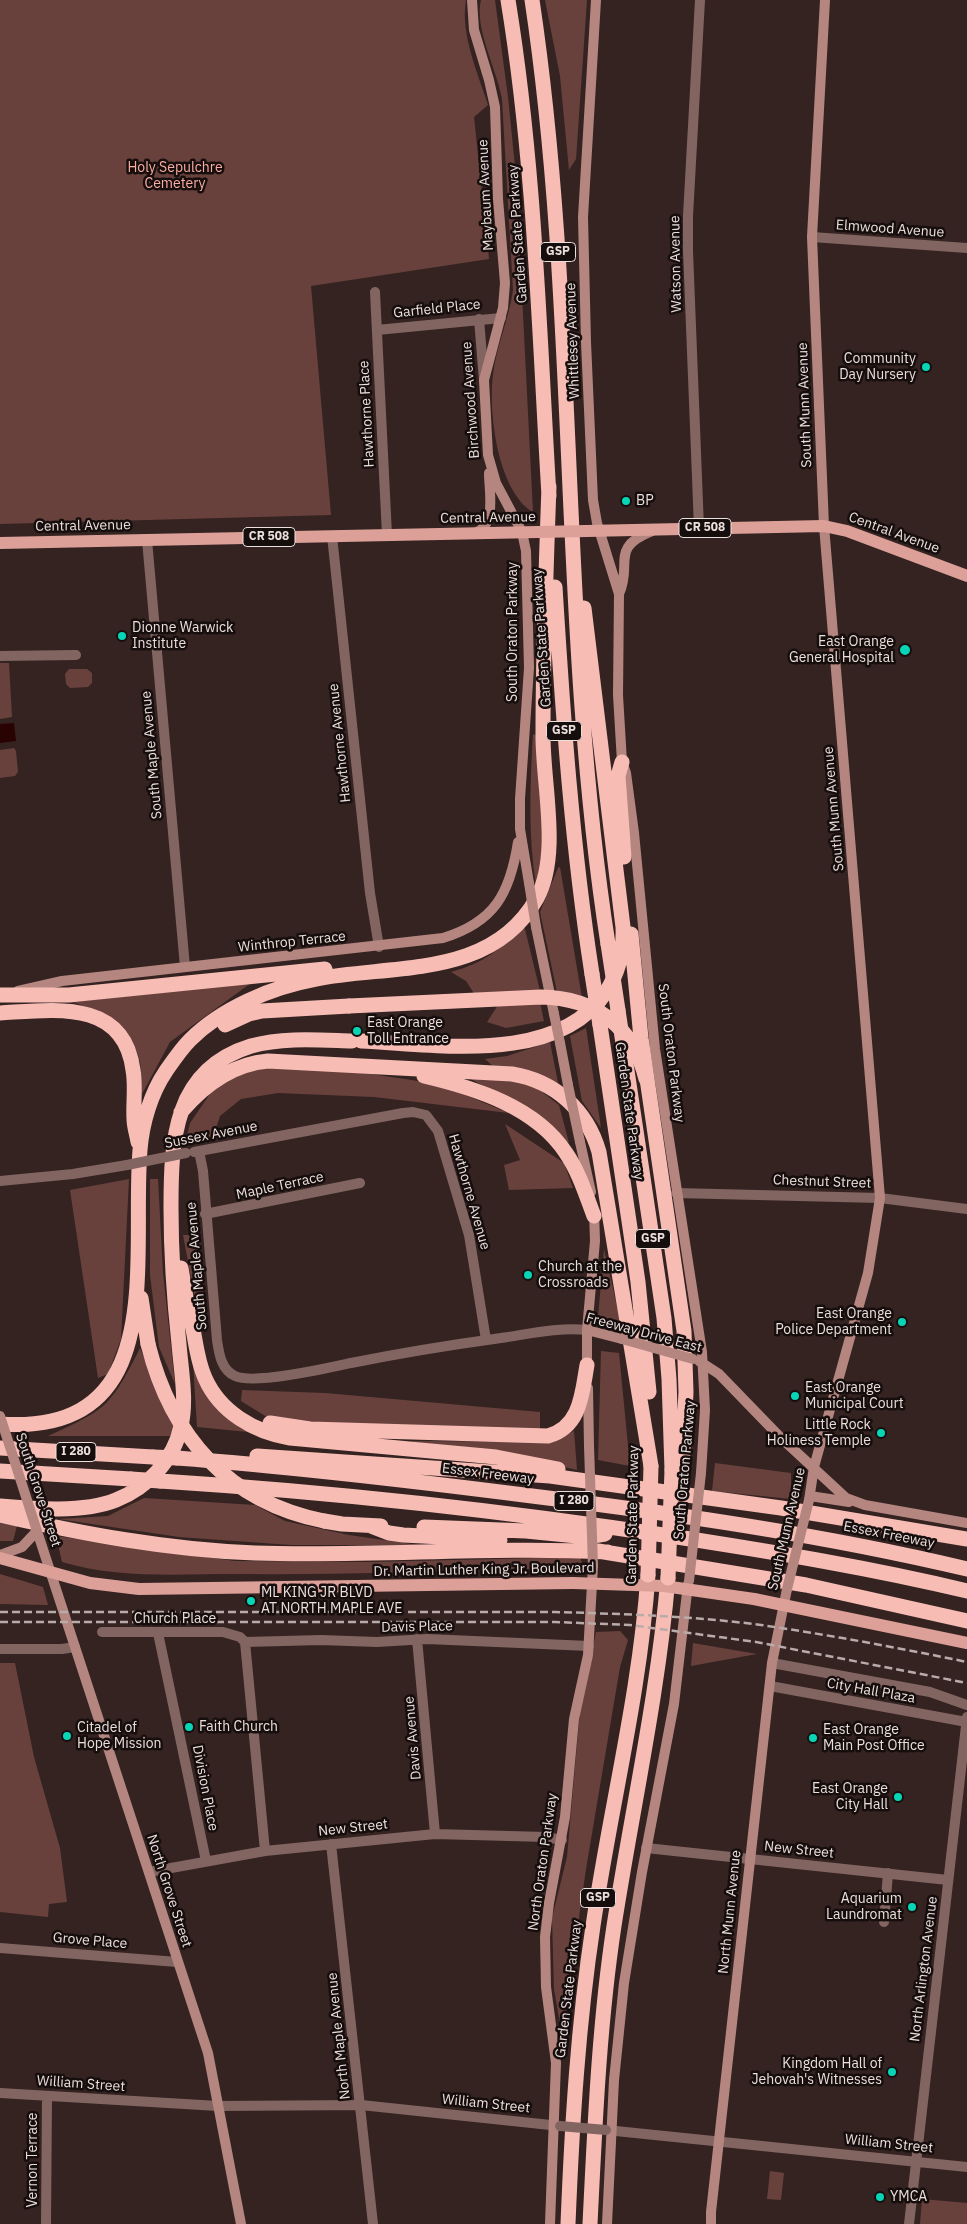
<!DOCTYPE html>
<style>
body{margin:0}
canvas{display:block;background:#342321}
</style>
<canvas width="967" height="2224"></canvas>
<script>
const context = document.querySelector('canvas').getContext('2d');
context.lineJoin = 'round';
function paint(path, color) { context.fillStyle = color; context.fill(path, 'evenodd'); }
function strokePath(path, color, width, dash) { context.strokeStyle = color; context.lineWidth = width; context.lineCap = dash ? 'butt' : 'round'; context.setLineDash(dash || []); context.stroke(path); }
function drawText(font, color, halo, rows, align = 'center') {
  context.font = font + ' "IBM Plex Sans",sans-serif'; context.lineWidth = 5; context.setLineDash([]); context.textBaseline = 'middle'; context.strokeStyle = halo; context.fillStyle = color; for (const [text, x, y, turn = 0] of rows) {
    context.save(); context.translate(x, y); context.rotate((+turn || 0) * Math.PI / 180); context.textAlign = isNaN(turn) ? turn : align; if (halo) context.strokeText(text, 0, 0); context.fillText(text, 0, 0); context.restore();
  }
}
const green = new Path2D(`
 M0 0H466C460 34 478 73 488 105L474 117 489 259 311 286 331 515 0 524Z
 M481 0H495L508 97 516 176 533 512C498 492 488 412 493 375 496 347 509 319 513 290L502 99C497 70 474 28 481 0Z
 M545 0H587L576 159 569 170 560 76Z
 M0 663H9L12 717 0 719Z
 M69 669H87L92 673V683L88 687 70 688 66 684 65 674Z
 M533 734 537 736 544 848 536 885C528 835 530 785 533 734Z
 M14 748 16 751 18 772 15 776 0 778V750Z
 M560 867 582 998 557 992 540 912 558 868Z
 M524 925 540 991 475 995 466 981 451 972C487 962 498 950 524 925Z
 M251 983 170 1042 142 1094C141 1083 142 1069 139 1058 129 1026 102 1013 73 1002Z
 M540 1002 544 1021 506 1028 487 1022 498 1005Z
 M586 1028 601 1128 582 1101 570 1036Z
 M550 1042 559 1088 495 1068 485 1059 507 1056Z
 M274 1067 364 1073 438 1084 509 1113 374 1097 278 1093 241 1099 220 1116 212 1140 185 1145 190 1123 212 1091 240 1073Z
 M471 1079H507L537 1088 559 1105 569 1143 545 1120Z
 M505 1124 564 1163 573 1188 509 1190 504 1165 520 1160Z
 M129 1179 121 1339 108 1374 98 1378 70 1190Z
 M150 1179H158L163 1273 175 1384 159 1347 150 1275Z
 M183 1235H200L205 1326 196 1304Z
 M604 1249 621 1324 598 1317Z
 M140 1348 174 1427 172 1436H48C67 1427 87 1419 103 1406 118 1393 131 1366 140 1348Z
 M601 1351 619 1353 630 1466 598 1460Z
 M193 1363 248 1432 197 1427Z
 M242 1390 325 1393 540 1412V1431L295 1422 267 1417 241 1401Z
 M574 1431 577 1470 539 1461 409 1441 553 1442Z
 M715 1463 791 1473V1499L712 1491Z
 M144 1498 255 1505 285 1521 349 1535 418 1545H291L179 1537 58 1519 108 1516Z
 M0 1523 17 1526 13 1541H0Z
 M56 1536 235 1561 367 1562 580 1557 584 1568C468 1570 352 1575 236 1574 178 1574 118 1579 62 1562Z
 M0 1574 43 1587 48 1605 0 1604Z
 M620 1631 628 1640 620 1667 586 1869 562 2035 554 1989 552 1918 567 1857 580 1711 596 1632Z
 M693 1643 757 1654 691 1666Z
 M0 1663H15L34 1757 60 1848 67 1902 49 1904 48 1917 0 1912Z
 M770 2171 784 2173 781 2200 767 2199Z
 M922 2199 967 2203V2224H920Z`);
const water = new Path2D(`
 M14 723 16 741 0 743V724Z`);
const minor = new Path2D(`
 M375 292 387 535
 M479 319 484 380
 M377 330 501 318
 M699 528 688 251V216L700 0
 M332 536 370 893 379 947
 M147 540 185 967
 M0 656 76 655
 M676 1193 880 1198 967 1209
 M205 1214 360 1183
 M102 1632H223L240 1637 245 1642
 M158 1633 206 1861
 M417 1639 435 1834
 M245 1642 321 1640 377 1642 427 1639 589 1646
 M245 1642 265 1851
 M0 1649H62L75 1647
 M772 1663 930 1692 967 1705
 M770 1686 967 1722
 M331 1844 373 2224
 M646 1848 948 1880
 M149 1872 265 1851 435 1834 546 1837 562 1840
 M884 1922 888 1873
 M0 1948 177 1962
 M0 2093 218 2106
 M46 2224 47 2096`);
const tertiary = new Path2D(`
 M812 237 967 248
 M199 1151 203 1171 217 1340C219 1353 221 1370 235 1376 254 1385 328 1368 351 1363 401 1353 450 1345 501 1338 529 1334 559 1327 587 1330
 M194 1152 403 1113 413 1112 426 1115 438 1131 469 1235 486 1340
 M0 1181 73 1174 127 1165
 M218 2106 361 2105 560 2126
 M606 2130 967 2167
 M909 2224 967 1717`);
const secondary = new Path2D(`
 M472 0 474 30 489 80 495 107 498 199 505 283 503 308 484 380 488 455 496 483 522 532 526 551 529 668 520 799V829L529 883
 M596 0 583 217 586 342 593 500 597 523 619 594 618 695 622 762 626 773 634 833 655 1049 702 1352 705 1410 701 1473
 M475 533C497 525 489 492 489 473
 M619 594C633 563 609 548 652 531
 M536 927 554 1014
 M18 991 62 981 443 938C495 922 510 893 518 842
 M560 1043 568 1085
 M580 1142 591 1192
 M587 1330 622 1339
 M699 1361 719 1374 780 1437 846 1498 865 1505 967 1523
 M587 1371V1330L595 1241 594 1211
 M588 1388 589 1446
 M810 1496 849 1502
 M809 1500 814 1467 868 1273 880 1198 824 526 812 237 825 0
 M37 1531 208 2053 241 2224
 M0 1555 22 1547 37 1531
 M550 2224 556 2063 546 1987 545 1937 549 1903 565 1817 574 1719 588 1655 593 1566
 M607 2224 614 2080 624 1983 642 1872 674 1704 688 1584
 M711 2224V2212L772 1663 787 1589`);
const primary = new Path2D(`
 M586 531 824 526 847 531 967 576
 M0 543 538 532
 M0 1558 90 1583 139 1589 573 1583
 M754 1599 967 1643`);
const motorway = new Path2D(`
 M508 0C535 165 539 330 549 496
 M532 0C579 313 559 631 608 944
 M555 587C563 717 572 846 592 974
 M622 762 618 776 624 857
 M631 934 641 1038 684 1331 686 1392 682 1471
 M0 995H69L325 969
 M618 1010 664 1318 669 1379 672 1470
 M0 1013C52 1010 124 998 133 1070 136 1086 133 1103 134 1119 134 1127 137 1135 138 1142
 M225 1025 249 1014 262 1011 349 1006
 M600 1025 638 1282 649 1392
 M361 1041C436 1044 556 1066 606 992 619 972 624 951 623 927L584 608
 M424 1076C475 1088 536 1107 566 1153 579 1172 586 1195 594 1216
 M181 1112C204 1085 232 1064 268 1061L512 1074C555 1081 587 1110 599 1152L651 1466
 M181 1268C184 1289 188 1309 193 1329 196 1345 198 1363 205 1378 220 1412 254 1432 290 1438L496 1457 558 1469
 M141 1298 148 1344
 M270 1423 310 1429 548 1436C581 1427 582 1393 587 1365
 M0 1424C171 1436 131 1260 140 1150 142 1123 151 1093 166 1071 173 1061 181 1049 190 1040 222 1008 272 987 316 979 394 964 492 979 537 898 561 853 542 782 543 732 543 650 546 568 549 486
 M0 1448 153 1457
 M257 1456 550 1476 781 1508 967 1539
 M177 1458C296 1467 414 1481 532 1496 678 1514 824 1535 967 1569
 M0 1471 131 1479
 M160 1481C333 1492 506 1511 677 1537 774 1552 871 1568 967 1591
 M0 1506C34 1509 84 1513 116 1500 147 1488 174 1460 181 1426 187 1400 181 1370 179 1344 174 1298 171 1253 171 1208 171 1141 173 1070 251 1046 283 1037 319 1040 352 1041
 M0 1515C84 1534 169 1550 255 1553 372 1557 490 1546 608 1552
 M324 1521 342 1524 381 1526
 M371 1526 389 1533 403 1535 500 1540
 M424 1527 526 1531 587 1537 605 1534
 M598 1551 806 1585 967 1621
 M568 2224C572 2124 578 2025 593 1926 610 1809 640 1694 648 1575
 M590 2224C595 2124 599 2025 614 1926 632 1810 658 1695 668 1578`);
const rail = new Path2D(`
 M0 1612H555C624 1614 693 1616 761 1625 830 1635 899 1648 967 1662
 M0 1622H555L630 1625 756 1642 967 1683`);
const tertiaryBridge = new Path2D(`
 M127 1165 186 1153
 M560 2126 606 2130`);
const secondaryBridge = new Path2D(`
 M529 883 536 927
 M554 1014 560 1043
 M568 1085 580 1142
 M622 1339 693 1359
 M0 1416 37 1531
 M589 1446 593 1566
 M689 1581 701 1473
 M787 1589 809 1500`);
const primaryBridge = new Path2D(`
 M538 532 586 531
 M573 1583 664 1586 754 1599`);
const motorwayBridge = new Path2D(`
 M608 944 618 1010
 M592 974 600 1025
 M349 1006 541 997C595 998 633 1026 646 1079
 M148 1344C171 1436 228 1502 324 1521
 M153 1457 177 1458
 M131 1479 160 1481
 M648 1575 651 1466
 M668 1578 672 1470`);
const markers = [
 [926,367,5,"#07d5b6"],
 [626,501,5,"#07d5b6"],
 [122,636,5,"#07d5b6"],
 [905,650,6,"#07d5b6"],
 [357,1031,5,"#07d5b6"],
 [528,1275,5,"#07d5b6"],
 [902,1322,5,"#07d5b6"],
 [795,1396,5,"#07d5b6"],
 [881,1433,5,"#07d5b6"],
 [251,1601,5,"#07d5b6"],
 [189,1727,5,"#07d5b6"],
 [67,1736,5,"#07d5b6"],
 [813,1738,5,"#07d5b6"],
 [898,1797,5,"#07d5b6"],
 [912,1907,5,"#07d5b6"],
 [892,2072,5,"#07d5b6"],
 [880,2197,5,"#07d5b6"]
];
const shields = [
 [558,252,35],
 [705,528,52],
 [269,537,52],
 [564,731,35],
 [653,1239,35],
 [76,1452,40],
 [574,1501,40],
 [598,1898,35]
];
const shieldNames = [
 ["GSP",558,252],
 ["CR 508",705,528],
 ["CR 508",269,537],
 ["GSP",564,731],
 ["GSP",653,1239],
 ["I 280",76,1452],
 ["I 280",574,1501],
 ["GSP",598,1898]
];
const parkNames = [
 ["Holy Sepulchre",175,168],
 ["Cemetery",175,184]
];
const streetNames = [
 ["Maybaum Avenue",486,195,-93],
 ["Elmwood Avenue",890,229,4],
 ["Garden State Parkway",518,234,-94],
 ["Watson Avenue",676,264,-91],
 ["Garfield Place",437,309,-6],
 ["Whittlesey Avenue",573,341,-92],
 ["Birchwood Avenue",471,400,-94],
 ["South Munn Avenue",805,405,-92],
 ["Hawthorne Place",367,414,-93],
 ["Central Avenue",488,518,-1],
 ["Central Avenue",83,526,-1],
 ["Central Avenue",894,533,20],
 ["South Oraton Parkway",513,632,-90],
 ["Garden State Parkway",542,638,-94],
 ["Hawthorne Avenue",340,743,-96],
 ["South Maple Avenue",152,755,-95],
 ["South Munn Avenue",834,809,-95],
 ["Winthrop Terrace",292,942,-6],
 ["South Oraton Parkway",671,1053,83],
 ["Garden State Parkway",629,1111,82],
 ["Sussex Avenue",211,1135,-11],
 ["Chestnut Street",822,1182,2],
 ["Maple Terrace",280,1186,-12],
 ["Hawthorne Avenue",469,1192,74],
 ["South Maple Avenue",197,1266,-95],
 ["Freeway Drive East",644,1333,15],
 ["South Oraton Parkway",685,1470,-85],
 ["Essex Freeway",488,1474,7],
 ["South Grove Street",38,1490,72],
 ["Garden State Parkway",633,1515,-89],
 ["South Munn Avenue",787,1529,-77],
 ["Essex Freeway",889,1535,11],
 ["Dr. Martin Luther King Jr. Boulevard",484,1570,-1],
 ["Church Place",175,1619],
 ["Davis Place",417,1627,-1],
 ["City Hall Plaza",871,1691,10],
 ["Davis Avenue",413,1738,-95],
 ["Division Place",205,1788,79],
 ["New Street",353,1828,-6],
 ["New Street",799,1850,6],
 ["North Oraton Parkway",543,1862,-82],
 ["North Grove Street",169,1891,72],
 ["North Munn Avenue",730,1912,-84],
 ["Grove Place",90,1941,5],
 ["North Arlington Avenue",924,1969,-83],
 ["Garden State Parkway",569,1989,-83],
 ["North Maple Avenue",339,2036,-96],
 ["William Street",81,2084,4],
 ["William Street",486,2104,6],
 ["William Street",889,2144,6],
 ["Vernon Terrace",33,2160,-90]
];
const poiNames = [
 ["Community",916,359,"right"],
 ["Day Nursery",916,375,"right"],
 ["BP",636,501],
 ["Dionne Warwick",132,628],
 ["Institute",132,644],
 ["East Orange",894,642,"right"],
 ["General Hospital",894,658,"right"],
 ["East Orange",367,1023],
 ["Toll Entrance",367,1039],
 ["Church at the",538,1267],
 ["Crossroads",538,1283],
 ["East Orange",892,1314,"right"],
 ["Police Department",892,1330,"right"],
 ["East Orange",805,1388],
 ["Municipal Court",805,1404],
 ["Little Rock",871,1425,"right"],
 ["Holiness Temple",871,1441,"right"],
 ["ML KING JR BLVD",261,1593],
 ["AT NORTH MAPLE AVE",261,1609],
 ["Faith Church",199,1727],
 ["Citadel of",77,1728],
 ["Hope Mission",77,1744],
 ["East Orange",823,1730],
 ["Main Post Office",823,1746],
 ["East Orange",888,1789,"right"],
 ["City Hall",888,1805,"right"],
 ["Aquarium",902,1899,"right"],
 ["Laundromat",902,1915,"right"],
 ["Kingdom Hall of",882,2064,"right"],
 ["Jehovah's Witnesses",882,2080,"right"],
 ["YMCA",890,2197]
];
paint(green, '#68413d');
paint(water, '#290202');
strokePath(minor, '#826561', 10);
strokePath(tertiary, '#826561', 10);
strokePath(secondary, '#b58680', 10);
strokePath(primary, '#dda099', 12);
strokePath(motorway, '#f7bdb5', 15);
strokePath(rail, '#b8aba9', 2.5, [8, 4]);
strokePath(tertiaryBridge, '#826561', 10);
strokePath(secondaryBridge, '#b58680', 10);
strokePath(primaryBridge, '#dda099', 12);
strokePath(motorwayBridge, '#f7bdb5', 15);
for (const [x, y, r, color] of markers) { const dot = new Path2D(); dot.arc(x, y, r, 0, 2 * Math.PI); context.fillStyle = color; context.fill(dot); strokePath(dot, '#160e0d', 2); }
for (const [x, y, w] of shields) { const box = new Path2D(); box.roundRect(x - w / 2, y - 9.5, w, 19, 4); context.fillStyle = '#160e0d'; context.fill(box); strokePath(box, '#ebdfdd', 1); }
drawText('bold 12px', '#ebdfdd', null, shieldNames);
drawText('14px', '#faaca2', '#160e0d', parkNames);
drawText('14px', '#ebdfdd', '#160e0d', streetNames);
drawText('14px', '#ebdfdd', '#160e0d', poiNames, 'left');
</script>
